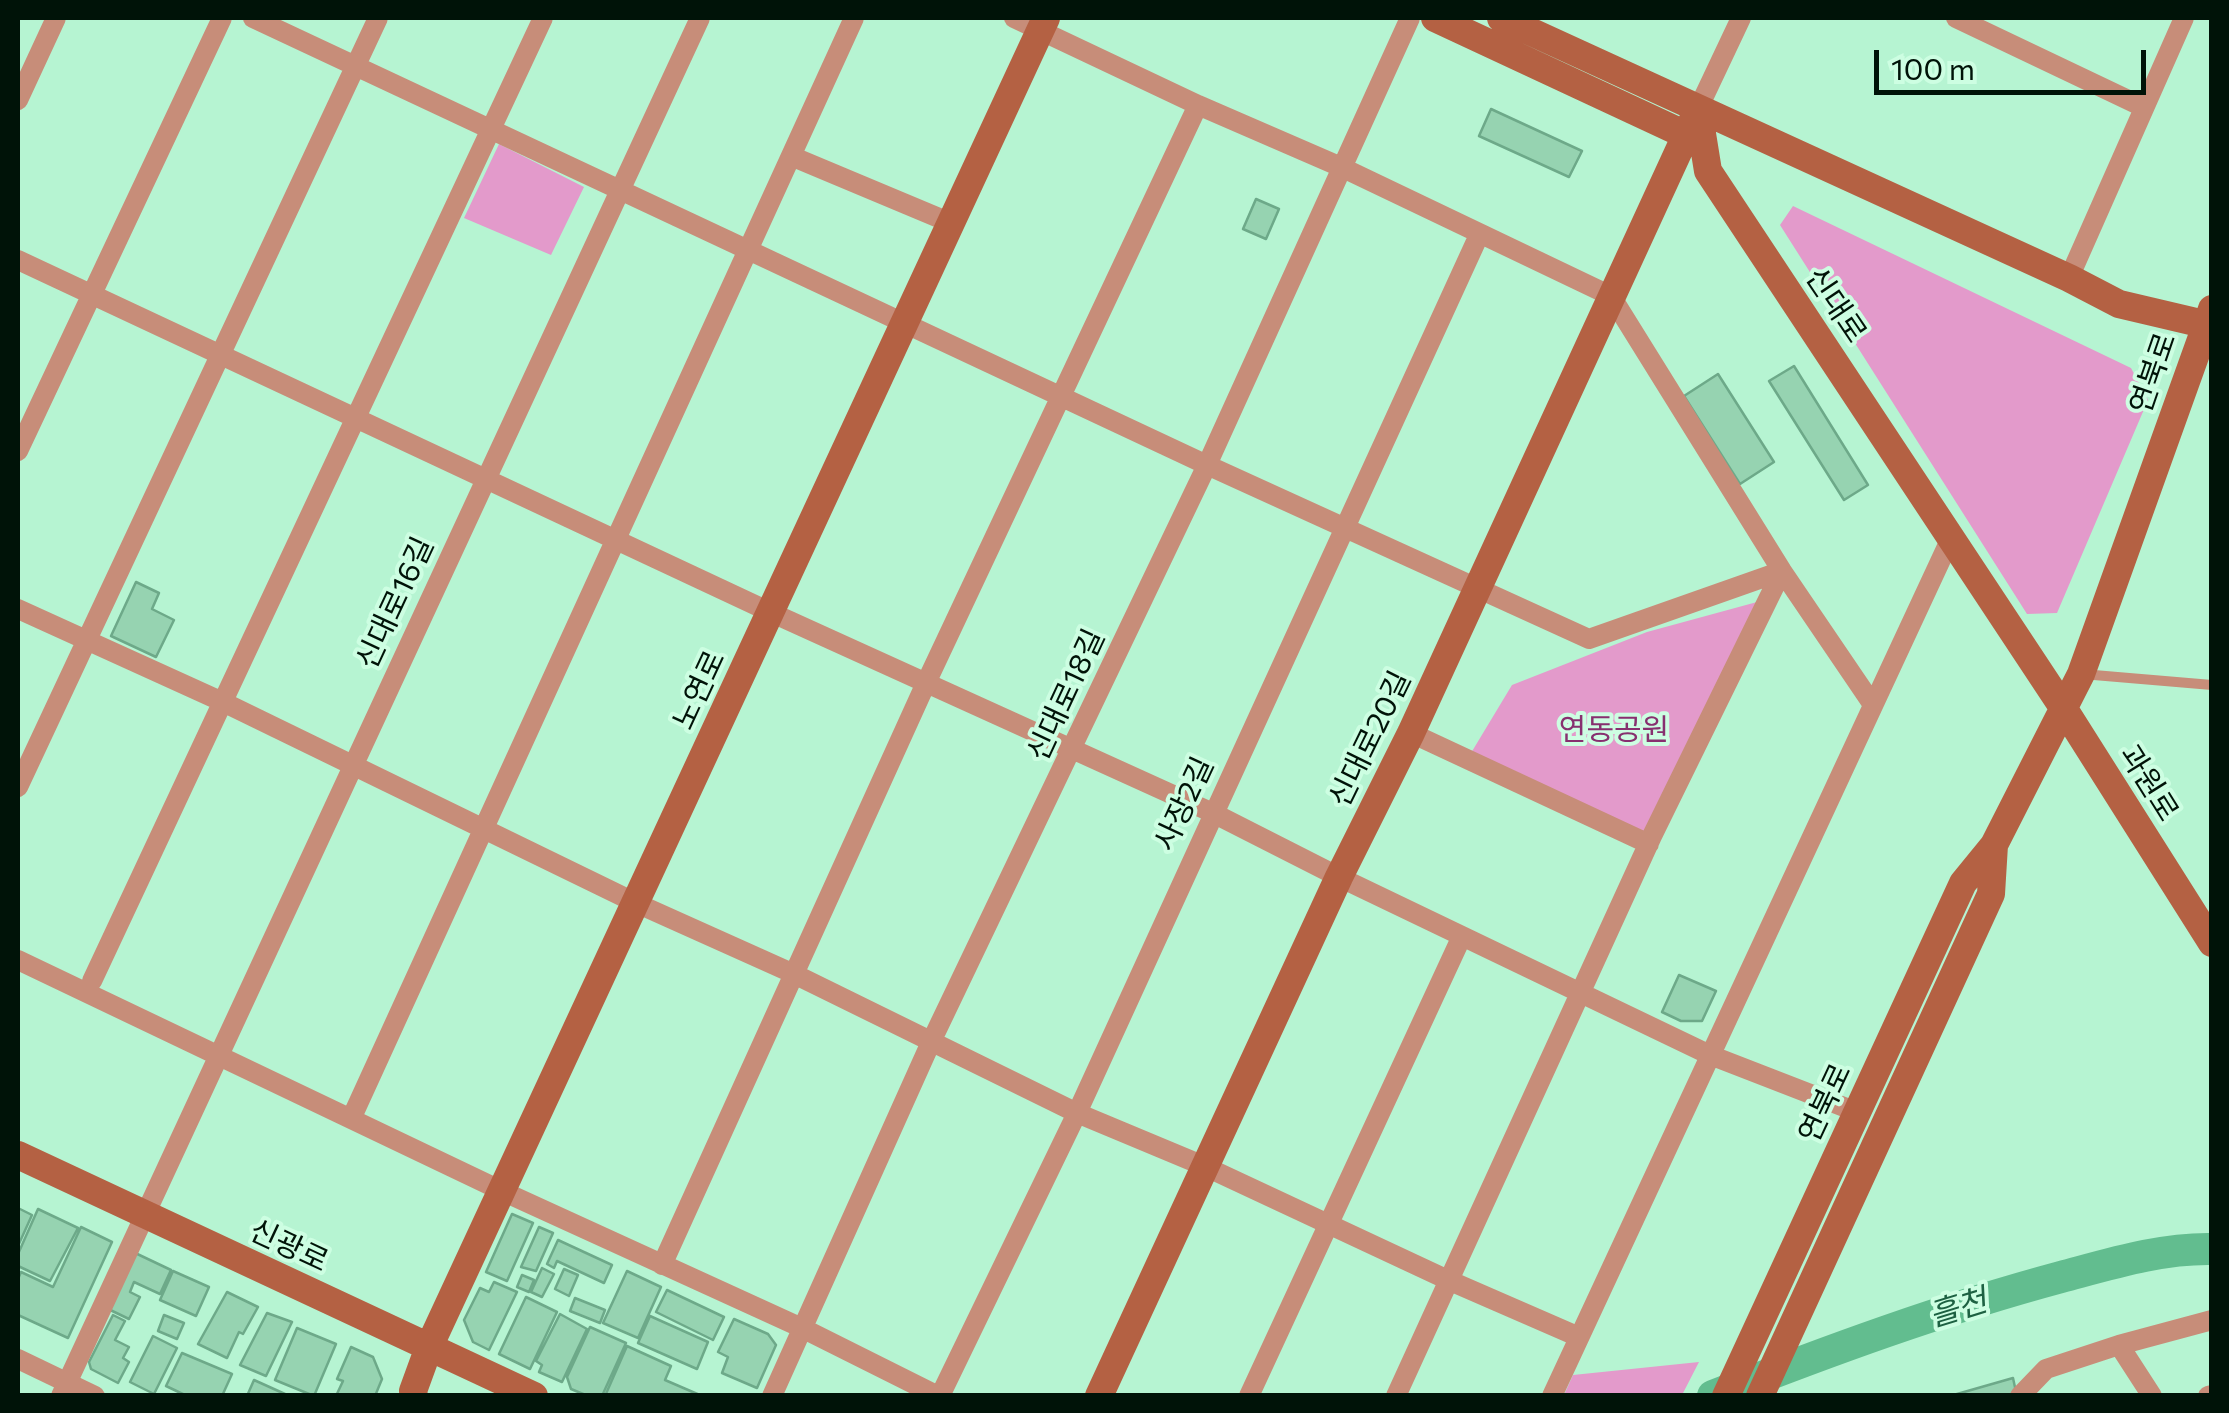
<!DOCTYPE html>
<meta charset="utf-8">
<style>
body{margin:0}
#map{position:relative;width:2229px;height:1413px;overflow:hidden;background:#b6f4d2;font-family:Commissioner,sans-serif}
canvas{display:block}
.frame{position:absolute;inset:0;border:20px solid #001308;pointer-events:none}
.scale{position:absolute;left:1874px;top:50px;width:272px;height:45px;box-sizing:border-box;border:5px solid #001308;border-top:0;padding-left:12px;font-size:30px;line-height:35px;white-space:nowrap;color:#001308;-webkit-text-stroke:8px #cdfee2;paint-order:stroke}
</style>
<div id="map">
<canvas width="2229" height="1413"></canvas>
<div class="frame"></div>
<div class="scale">100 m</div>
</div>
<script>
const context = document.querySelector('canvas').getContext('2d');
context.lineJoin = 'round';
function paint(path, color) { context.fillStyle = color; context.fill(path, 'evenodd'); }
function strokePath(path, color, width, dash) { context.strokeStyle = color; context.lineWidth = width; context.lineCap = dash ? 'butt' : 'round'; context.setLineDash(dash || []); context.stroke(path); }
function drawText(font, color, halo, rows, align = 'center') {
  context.font = font + ' Commissioner,"Noto Sans KR",sans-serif'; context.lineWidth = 8; context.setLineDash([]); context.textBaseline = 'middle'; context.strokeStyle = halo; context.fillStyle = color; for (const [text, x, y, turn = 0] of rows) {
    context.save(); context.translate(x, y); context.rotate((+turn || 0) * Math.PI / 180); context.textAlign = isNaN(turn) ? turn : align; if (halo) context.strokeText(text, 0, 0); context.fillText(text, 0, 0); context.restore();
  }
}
const green = new Path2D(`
 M499 144 584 187 551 255 464 218Z
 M1793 206 2131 368 2148 400 2057 613 2027 614 1780 225Z
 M1768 599 1652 836 1471 753 1512 685 1647 632Z
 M1699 1362 1682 1395H1564L1573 1375Z`);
const river = new Path2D(`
 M1713 1396C1828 1351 1942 1309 2061 1277 2110 1264 2161 1248 2212 1249`);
const building = new Path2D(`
 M1491 109 1582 151 1569 177 1479 136Z
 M1256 199 1279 209 1266 239 1243 229Z
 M1794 366 1868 485 1844 500 1769 381Z
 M1718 374 1774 462 1740 484 1684 396Z
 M136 582 159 593 152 609 174 620 156 657 111 636Z
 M1679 975 1716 991 1702 1021H1681L1662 1012Z
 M18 1208 32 1215 18 1246Z
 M38 1209 78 1228 50 1281 18 1266V1254Z
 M512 1214 533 1223 507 1281 486 1272Z
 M81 1227 112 1242 68 1338 18 1315V1279L21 1272 53 1287Z
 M539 1227 553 1233 536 1271 521 1267Z
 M558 1240 612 1265 604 1283 557 1261 554 1268 547 1264Z
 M131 1251 171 1270 160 1294 134 1282 130 1292 140 1297 129 1319 104 1307Z
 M542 1268 554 1274 542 1297 531 1292Z
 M564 1269 578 1275 569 1296 555 1289Z
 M173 1271 209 1287 196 1316 160 1300Z
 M627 1271 661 1287 638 1338 603 1323Z
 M522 1275 534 1280 529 1292 517 1287Z
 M494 1282 517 1292 489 1350 473 1342 464 1320 480 1288 489 1292Z
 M667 1290 724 1317 713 1340 656 1312Z
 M227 1292 258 1307 243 1334 239 1332 227 1358 198 1344Z
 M526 1297 557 1312 530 1369 499 1354Z
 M575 1298 605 1310 600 1323 570 1311Z
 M267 1313 292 1322 266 1376 240 1365Z
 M560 1314 587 1329 562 1382 539 1372 542 1365 536 1361Z
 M113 1315 125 1321 115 1340 129 1347 123 1358 129 1362 118 1383 91 1369 89 1362Z
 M164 1315 184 1323 177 1339 158 1331Z
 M650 1316 708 1342 697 1369 638 1343Z
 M734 1319 768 1334 776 1345 757 1388 722 1373 728 1357 718 1352Z
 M590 1327 626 1343 602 1396H588L571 1389 567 1377Z
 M297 1328 336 1344 314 1396 275 1380Z
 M153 1336 177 1348 154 1394 130 1382Z
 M627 1346 671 1366 665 1380 702 1396H605Z
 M351 1347 373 1357 382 1379 375 1396H336L343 1381 337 1379Z
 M182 1353 232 1374 222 1396H187L166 1386Z
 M2013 1378 2016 1392 2010 1396H1950Z
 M254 1380 285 1394 284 1396H247Z`);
const lane = new Path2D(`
 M2082 674 2212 685`);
const street = new Path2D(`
 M253 18 1207 465 1589 639 1782 571
 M1014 18 1198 105 1341 167 1611 296 1782 571 1873 705
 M1956 18 2143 107
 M18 100 56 18
 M1698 109 1741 18
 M791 156 951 223
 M18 260 770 612 1213 813 1339 877 1710 1055 1857 1112
 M2069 278 2184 18
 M18 451 222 18
 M18 609 225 703 636 903 792 973 1077 1113 1204 1166 1448 1280 1579 1337
 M1411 733 1649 844
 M18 787 378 18
 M18 960 502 1191 802 1328 938 1396
 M92 981 543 18
 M351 1119 854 18
 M662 1265 926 683 1198 105
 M2119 1345 2152 1396
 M18 1359 95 1396
 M61 1396 700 18
 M772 1396 931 1042 1207 465 1410 18
 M940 1396 1077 1113 1479 235
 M1249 1396 1462 936
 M1396 1396 1652 836 1782 571
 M1552 1396 1951 538
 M2020 1396 2046 1369 2119 1345 2212 1320
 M2208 1396 2212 1395`);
const secondary = new Path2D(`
 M1435 18 1686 135
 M1501 18 2069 278 2119 304 2204 324
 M1698 109 1708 171 2064 709 2212 943
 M18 1155 534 1396
 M414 1396 413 1391 429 1347 1046 18
 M1099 1396 1339 877 1411 733 1698 109
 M1726 1396 1963 883 1994 845 2081 674 2212 309
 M1760 1396 1991 894 1994 845`);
const streetNames = [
 ["신대로",1836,305,56],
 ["연북로",2153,373,-71],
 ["신대로16길",395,603,-65],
 ["노연로",699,690,-65],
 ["신대로18길",1066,695,-65],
 ["신대로20길",1370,739,-64],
 ["과원로",2149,783,58],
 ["사장2길",1184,804,-65],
 ["연북로",1825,1103,-65],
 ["신광로",289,1246,25]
];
const parkNames = [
 ["연동공원",1614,730]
];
const waterNames = [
 ["흘천",1958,1308,-17]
];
paint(green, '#e39acb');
strokePath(river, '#62bd8f', 32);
paint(building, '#96d3b1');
strokePath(building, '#6da989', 2.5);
strokePath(lane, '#c78d79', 10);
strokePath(street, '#c78d79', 20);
strokePath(secondary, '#b46143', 28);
drawText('30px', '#001308', '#cdfee2', streetNames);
drawText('30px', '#87306f', '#cdfee2', parkNames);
drawText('italic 32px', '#1d6142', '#cdfee2', waterNames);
</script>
